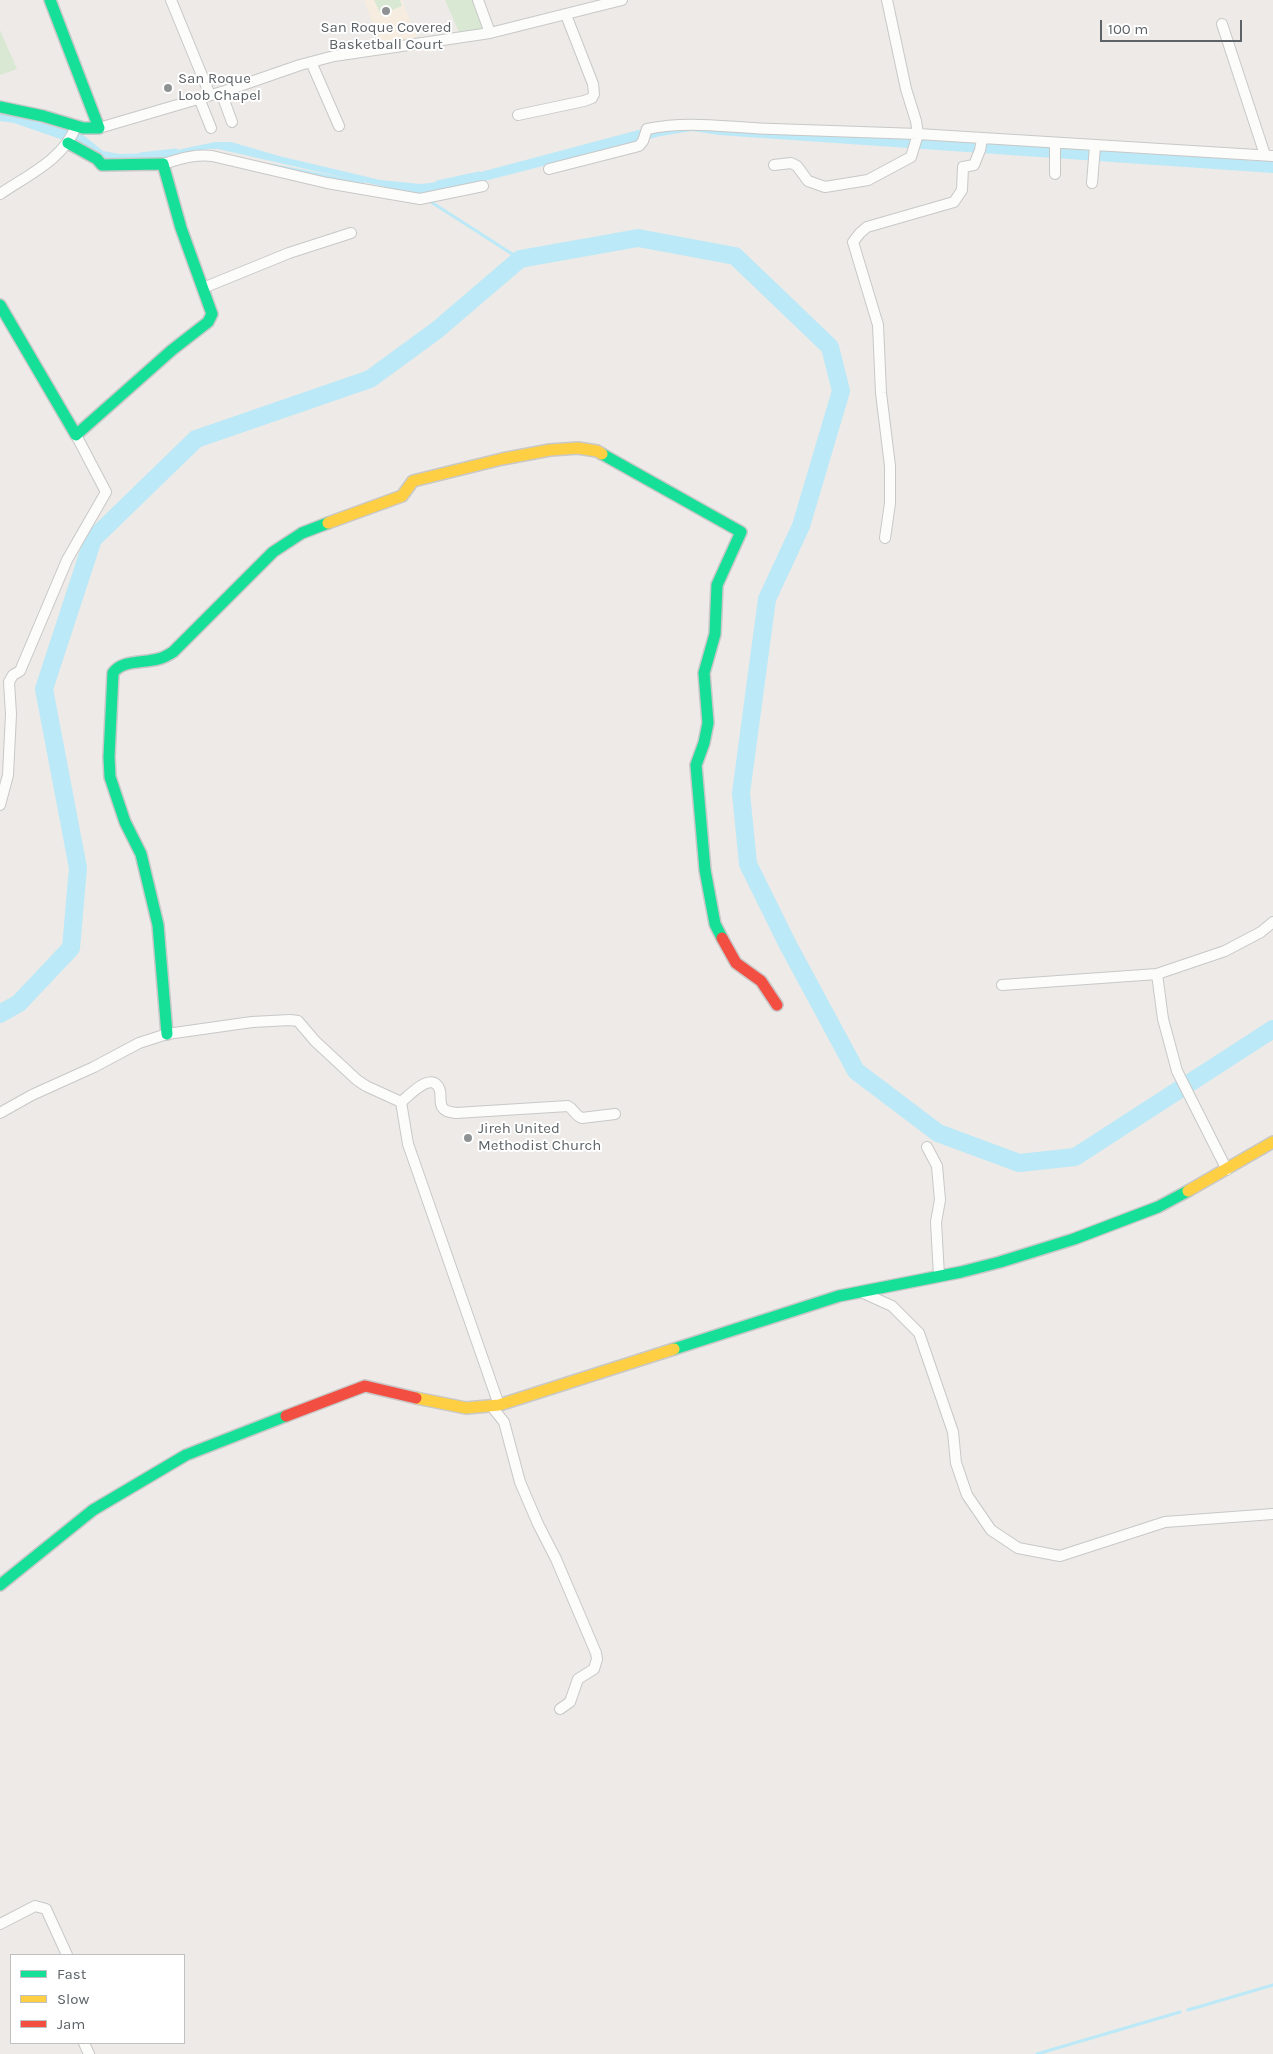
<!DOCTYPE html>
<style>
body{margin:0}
#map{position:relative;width:1273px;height:2054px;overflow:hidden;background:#edeae7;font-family:Karla,sans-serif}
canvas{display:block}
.legend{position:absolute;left:10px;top:1954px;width:175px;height:90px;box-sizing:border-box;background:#fff;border:1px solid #bec0c1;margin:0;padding:6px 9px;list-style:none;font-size:15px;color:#5c6265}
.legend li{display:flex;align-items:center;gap:10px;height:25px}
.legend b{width:25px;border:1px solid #bec0c1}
.scale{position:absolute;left:1100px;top:20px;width:142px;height:22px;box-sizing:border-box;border:2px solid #5c6265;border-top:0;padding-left:6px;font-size:15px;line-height:18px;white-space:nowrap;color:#5c6265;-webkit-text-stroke:4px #fff;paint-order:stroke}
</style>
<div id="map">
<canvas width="1273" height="2054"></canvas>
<ul class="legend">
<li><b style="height:6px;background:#16e098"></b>Fast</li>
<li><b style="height:6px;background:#ffcf43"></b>Slow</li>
<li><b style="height:6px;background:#f24e42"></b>Jam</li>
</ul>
<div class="scale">100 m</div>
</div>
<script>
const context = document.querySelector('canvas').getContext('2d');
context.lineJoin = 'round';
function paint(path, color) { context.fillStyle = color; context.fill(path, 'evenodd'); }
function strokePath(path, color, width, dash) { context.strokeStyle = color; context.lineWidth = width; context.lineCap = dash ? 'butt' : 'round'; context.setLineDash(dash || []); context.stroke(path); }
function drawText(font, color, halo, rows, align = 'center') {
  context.font = font + ' Karla,sans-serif'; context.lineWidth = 4; context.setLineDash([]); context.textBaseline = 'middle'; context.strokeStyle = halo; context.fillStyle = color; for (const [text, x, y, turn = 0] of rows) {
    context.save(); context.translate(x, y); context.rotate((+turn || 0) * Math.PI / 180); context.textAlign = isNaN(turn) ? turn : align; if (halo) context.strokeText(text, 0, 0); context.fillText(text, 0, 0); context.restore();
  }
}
const commercial = new Path2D(`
 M364 0H402L418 40 381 46Z`);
const green = new Path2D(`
 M374 0H400L402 6 381 15Z
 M445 0H483L494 28 460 34Z
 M0 30 17 69 0 75Z`);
const water = new Path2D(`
 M0 111 83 135 103 151 119 154 163 153 215 142H231L279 156 380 180 421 184 447 181 646 128 689 119 802 126 923 139 1055 148 1178 154 1255 161 1273 160V173L719 135 692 131 661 136 445 191 419 194 403 191 218 149H208L164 160 103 159 72 143 14 123 0 121Z`);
const stream = new Path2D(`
 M140 154 176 150
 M271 165 363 183
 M437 182 479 173
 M428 200 520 259
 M1188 2010 1273 1985
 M1037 2054 1180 2012`);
const river = new Path2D(`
 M0 1014 19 1003 71 948 78 868 44 689 93 539 196 439 370 379 437 330 520 259 638 238 735 256 830 347 841 391 801 526 767 599 741 793 748 864 788 945 856 1071 938 1133 1019 1163 1075 1157 1273 1029`);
const street = new Path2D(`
 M171 0 210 95
 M478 0 490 33
 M887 0 906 89 916 121 918 134 1273 156
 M1222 24 1265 155
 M311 62 339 126
 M221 92 232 122
 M199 98 211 128
 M518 115 584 101 592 98 594 94 593 84 566 15
 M99 128 225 91 300 65 334 56 490 33 622 0
 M163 164C180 159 194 154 212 156L327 183 420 199 483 186
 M549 169 639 146 643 141 647 129C692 120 728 128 773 129 821 131 870 132 918 134L911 157 868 180 825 187 808 181 797 166 791 163 774 165
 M1055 174V144
 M1092 183 1095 146
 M0 194C28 175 64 159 76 126
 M203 288 289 253 351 233
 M885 538 890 503V466L881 393 878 325 853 242 860 233 867 227 954 202 962 190 963 167 974 165 980 150 982 139
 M0 805 8 775 11 714 9 682 13 675 20 671 67 560 106 492 76 435
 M1157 974 1163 1019 1177 1071 1227 1170
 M1002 985 1157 974 1225 951 1261 932 1273 922
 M401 1102 408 1144 499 1405
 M0 1113 32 1095 94 1067 139 1043 167 1034 252 1022 290 1020 298 1021 315 1041 357 1080 366 1086 401 1102C409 1096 431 1071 439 1088 442 1094 439 1101 442 1107 445 1112 451 1112 456 1113L568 1106C574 1109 575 1116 582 1118L615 1114
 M927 1147 937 1166 940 1200 936 1222 939 1276
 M861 1292 892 1306 919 1333 953 1432 956 1463 967 1495 991 1530 1018 1548 1060 1556 1165 1522 1273 1514
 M492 1407 504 1422 520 1482 538 1524 556 1559 596 1653 597 1659 594 1669 578 1679 570 1702 560 1709
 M0 1924 35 1906 46 1909 67 1955
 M84 2043 89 2054`);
const fast = new Path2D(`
 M0 107 43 116 83 128H99L50 0
 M0 305 76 435 172 350 208 322 212 314 181 228 163 164 102 165 97 159 68 143
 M602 454 741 532 717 585 715 634 704 673 708 723 704 743 696 765 705 870 715 924 722 938
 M167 1034 158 925 141 854 125 822 110 777 109 757 113 673C121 660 144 663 158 659 164 658 168 655 173 652L273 552 302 533 328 523
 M674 1349 839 1296 961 1272 1000 1262 1074 1239 1158 1207 1188 1191
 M0 1585 93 1510 186 1455 286 1416`);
const slow = new Path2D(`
 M328 523 402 496 413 481 502 459 550 450 578 448 597 451 602 454
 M1188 1191 1273 1142
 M416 1398 466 1408 499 1405 674 1349`);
const jam = new Path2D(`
 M722 938 736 963 761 981 777 1005
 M286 1416 365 1386 416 1398`);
const markers = [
 [386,11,5,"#8f9292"],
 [168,88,5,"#8f9292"],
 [468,1138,5,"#8f9292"]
];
const poiNames = [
 ["San Roque Covered",386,28,"center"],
 ["Basketball Court",386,45,"center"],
 ["San Roque",178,79],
 ["Loob Chapel",178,96],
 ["Jireh United",478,1129],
 ["Methodist Church",478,1146]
];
paint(commercial, '#f6ede0');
paint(green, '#d9e8d2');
paint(water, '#bbe9f7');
strokePath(stream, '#bbe9f7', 3);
strokePath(river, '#bbe9f7', 18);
strokePath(street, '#c8c8c8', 12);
strokePath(fast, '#c8c8c8', 14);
strokePath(slow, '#c8c8c8', 14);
strokePath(jam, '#c8c8c8', 14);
strokePath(street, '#fcfcfb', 10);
strokePath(fast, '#16e098', 11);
strokePath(slow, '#ffcf43', 11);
strokePath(jam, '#f24e42', 11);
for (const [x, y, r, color] of markers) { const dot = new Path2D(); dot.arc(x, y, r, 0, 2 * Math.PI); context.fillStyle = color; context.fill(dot); strokePath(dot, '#fff', 2); }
drawText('15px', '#5c6265', '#fff', poiNames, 'left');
</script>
